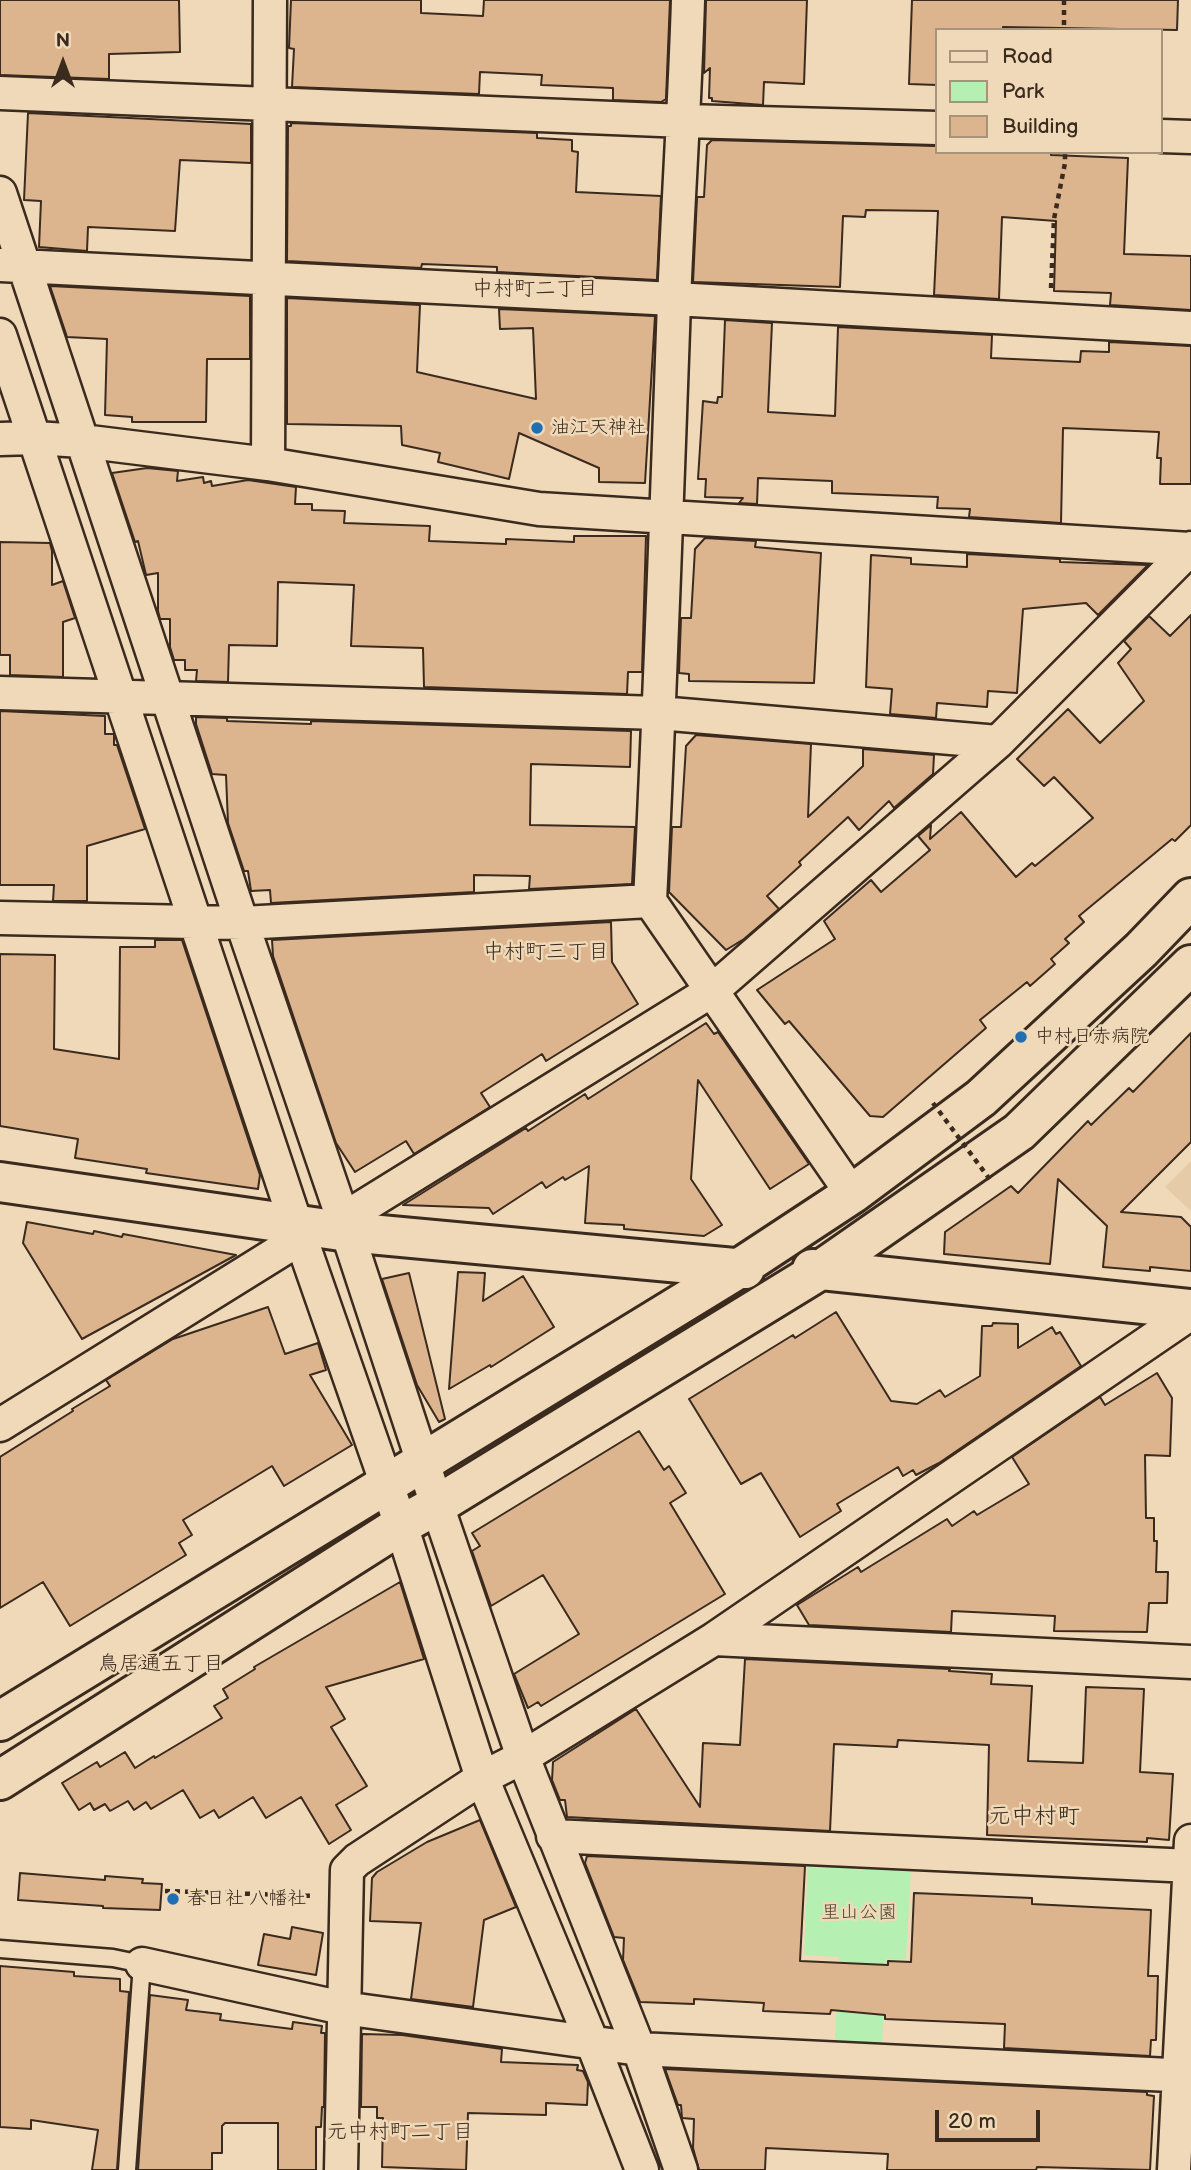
<!DOCTYPE html>
<meta charset="utf-8">
<style>
body{margin:0}
#map{position:relative;width:1191px;height:2170px;overflow:hidden;background:#efd9b8;font-family:"Balsamiq Sans",sans-serif}
canvas{display:block}
.legend{position:absolute;left:935px;top:28px;width:228px;height:126px;box-sizing:border-box;background:#efd9b8;border:2px solid #a7937a;margin:0;padding:9px 12px;list-style:none;font-size:21px;color:#3b2a1e}
.legend li{display:flex;align-items:center;gap:14px;height:35px}
.legend b{width:35px;border:2px solid #a7937a}
.north{position:absolute;left:28px;top:28px;width:70px;height:70px;-webkit-text-stroke:5px #efd9b8;paint-order:stroke;rotate:0deg;font-size:19px;font-weight:700;line-height:28px;text-align:center;color:#3b2a1e}
.north::after{content:'';display:block;margin:auto;width:24px;height:32px;background:#3b2a1e;clip-path:polygon(50% 0,100% 100%,50% 72%,0 100%)}
.scale{position:absolute;left:935px;top:2110px;width:105px;height:32px;box-sizing:border-box;border:4px solid #3b2a1e;border-top:0;padding-left:9px;font-size:21px;line-height:24px;white-space:nowrap;color:#3b2a1e;-webkit-text-stroke:5px #efd9b8;paint-order:stroke}
</style>
<div id="map">
<canvas width="1191" height="2170"></canvas>
<ul class="legend">
<li><b style="height:9px;background:#efd9b8"></b>Road</li>
<li><b style="height:19px;background:#b6efb2"></b>Park</li>
<li><b style="height:19px;background:#dcb48d"></b>Building</li>
</ul>
<div class="north">N</div>
<div class="scale">20 m</div>
</div>
<script>
const context = document.querySelector('canvas').getContext('2d');
context.lineJoin = 'round';
function paint(path, color) { context.fillStyle = color; context.fill(path, 'evenodd'); }
function strokePath(path, color, width, dash) { context.strokeStyle = color; context.lineWidth = width; context.lineCap = dash ? 'butt' : 'round'; context.setLineDash(dash || []); context.stroke(path); }
function drawText(font, color, halo, rows, align = 'center') {
  context.font = font + ' "Balsamiq Sans","Klee One",sans-serif'; context.lineWidth = 5; context.setLineDash([]); context.textBaseline = 'middle'; context.strokeStyle = halo; context.fillStyle = color; for (const [text, x, y, turn = 0] of rows) {
    context.save(); context.translate(x, y); context.rotate((+turn || 0) * Math.PI / 180); context.textAlign = isNaN(turn) ? turn : align; if (halo) context.strokeText(text, 0, 0); context.fillText(text, 0, 0); context.restore();
  }
}
const built = new Path2D(`
 M1191 1161V1211L1165 1187Z`);
const green = new Path2D(`
 M808 1863 911 1869 906 1959H886L882 2044 835 2041 839 1957 804 1955Z`);
const building = new Path2D(`
 M0 0H179L180 52 109 54V79L0 75Z
 M291 0H421V13L483 16 484 0H670L666 99 661 102 613 100V88L541 85 542 75 480 72 479 94 292 87 294 49 289 48Z
 M706 0H807L804 84 764 82 763 105 712 101V98H709L710 68 704 73Z
 M912 0H1178L1177 30 1003 27V30H937V85L909 84Z
 M28 113 251 124V163L180 160 175 231 88 227 87 251 39 247 41 201 24 200Z
 M291 123 537 133V138L572 140V151L578 152 576 192 661 196 657 280 497 272V267L422 264 421 268 287 261 288 126H291Z
 M712 140 937 146V152H1051V155L1128 158 1124 254 1191 256V310L1110 305 1111 293 1054 291 1056 221 1002 217 999 299 934 295 938 211 866 210 865 217 843 216 840 287 693 282 697 197H704L707 145Z
 M50 286 250 296V359H207L206 422H132V417L105 415 107 339 67 337Z
 M287 298 420 305 417 372 536 399 533 328 500 329 499 309 655 316 645 483 599 482V468L519 433 509 479 438 462 440 453 402 445 401 426 287 424Z
 M725 320 772 323 768 412 835 416 838 327 992 335 991 358 1080 362 1081 351 1109 352V342L1191 346V484H1160L1161 458H1157L1159 432 1063 428 1061 523 969 517 970 509 937 508 938 497 832 493V481L758 478 757 504 739 503 743 498 705 497 706 479H698L703 401 717 403 718 397H722Z
 M147 468 178 471 177 481 203 477 204 483 211 481 212 486 248 480 296 487 295 504H312V510L345 511 344 523 430 526 429 541 506 544V539L574 542V536H646L642 672H628L627 694 424 687 423 648 351 646 354 585 278 582 277 646 229 645 228 682 196 681 197 670H185V660H174L170 647V619H160L158 611V573L146 575 138 541 135 542 112 473Z
 M705 538 756 541 755 547 821 553 814 683 689 681V674L679 673 681 618H691L695 549Z
 M0 542 50 543 52 551V585L63 581 75 618 63 622V677L10 675V655H0Z
 M967 554 1060 559V562L1148 565 1098 615 1086 603 1023 609 1017 693 988 691 987 707 937 703 936 718 890 714 892 689 866 687 871 555 911 558V564L967 567Z
 M1191 615V825L1175 841 1172 839 1079 916 1084 922 1065 939 1069 943 1051 959 1055 964 1030 986 1027 982 980 1020 986 1028 883 1117 870 1116 789 1021 785 1024 757 990 835 939 824 921 871 880 881 892 930 850 918 836 931 825 930 839 961 812 1016 877 1032 863 1035 866 1093 818 1054 777 1044 786 1017 759 1068 709 1100 743 1144 701 1118 663 1131 649 1124 641 1149 616 1170 636Z
 M0 711 105 716V734H114V745H117L145 829 87 846V901H53L54 885H0Z
 M196 717 227 718V721L311 724V721L631 731 630 767 531 764 530 825 635 827 632 884 529 889 530 876 474 875V892L271 903 270 890 251 891 248 871H244L228 823 226 775 212 774 196 724Z
 M696 735 811 744 808 817 863 766V749L934 755 933 774 894 808 889 801 859 830 848 817 799 862 801 865 767 896 779 909 744 939 726 950 669 892 672 827H681L686 746Z
 M611 922 612 962 638 1004 546 1061 542 1054 481 1093 490 1107 414 1154 406 1141 355 1172 336 1143 273 956 272 940Z
 M155 940H182L260 1175 258 1189 146 1173 147 1169 75 1158 78 1139 0 1126V954L55 955 54 1049 119 1059 120 947H155Z
 M706 1023 714 1034 718 1032 809 1164 770 1189 698 1080 691 1179 722 1225 704 1236 624 1229V1225L585 1223 589 1166 565 1180 563 1177 546 1188 542 1182 493 1214 489 1208 403 1205 526 1128 528 1131 585 1094 588 1099Z
 M1191 1033V1142L1121 1212 1181 1217 1191 1227V1271L1150 1267V1271L1103 1267 1107 1226 1058 1179 1050 1264 944 1254 945 1232 1011 1186 1018 1193 1088 1121 1091 1125 1129 1088 1133 1092Z
 M27 1222 93 1234 94 1231 122 1237 123 1234 236 1255 82 1339 23 1243Z
 M458 1272 485 1273 483 1301 523 1276 554 1327 491 1367 490 1365 449 1389Z
 M409 1273 445 1419 439 1422 417 1385 382 1279Z
 M268 1307 285 1354 318 1343 326 1370 310 1375 352 1445 284 1486 272 1466 183 1520 192 1535 179 1543 186 1555 70 1626 43 1582 0 1608V1457L73 1411 72 1409 110 1386 106 1380 173 1339Z
 M836 1312 891 1401 917 1404 940 1390 945 1397 980 1376 982 1326H992L993 1323 1018 1324V1348L1052 1327 1056 1334 1060 1332 1081 1366 939 1463 916 1475 913 1470 903 1476 898 1467 837 1504 841 1511 800 1537 761 1473 741 1484 689 1399 793 1335 795 1338Z
 M1157 1373 1172 1398 1170 1456 1145 1455 1146 1518H1154V1541H1157L1156 1572H1168L1167 1603H1149L1147 1632 1054 1631 1055 1616 952 1611 951 1632 809 1625 797 1605 858 1567 861 1572 947 1519 952 1526 974 1511 977 1515 1029 1484 1012 1457 1100 1397 1105 1405Z
 M639 1431 664 1470 669 1466 686 1493 670 1503 725 1594 541 1706 538 1702 528 1708 514 1674 579 1634 543 1575 491 1606 472 1551 480 1546 472 1533Z
 M400 1582 424 1659 326 1687 345 1719 331 1727 367 1786 336 1805 351 1830 329 1844 301 1797 266 1818 253 1797 219 1818 214 1810 200 1818 183 1790 151 1809 146 1802 134 1810 128 1801 110 1811 105 1804 94 1810 90 1803 79 1810 62 1783 97 1762 100 1767 125 1752 135 1768 154 1756 155 1758 222 1718 214 1706 228 1698 223 1689 255 1669 254 1667Z
 M745 1659 950 1669 949 1671 992 1674 991 1684 1032 1686 1028 1761 1083 1763 1086 1687 1144 1689 1140 1772 1173 1774 1169 1840 1147 1838V1842L987 1835 989 1745 898 1740 897 1747 834 1744 830 1831 567 1817 565 1800H560L552 1780 553 1762 636 1709 700 1807 703 1743 740 1745Z
 M480 1820 516 1907 484 1920 473 2007 411 1999 421 1923 370 1921 372 1878 377 1872 427 1842Z
 M587 1856 805 1866 800 1961 888 1965V1961L911 1962 914 1893 1032 1898V1904L1151 1910 1148 1976H1158L1156 2040H1151L1150 2056 1004 2048 1005 2024 885 2019V2015L831 2010 830 2014 763 2011 764 2003 694 1999V2004L640 2002 623 1960 624 1938 614 1937 585 1863Z
 M20 1873 105 1880V1876L143 1879 142 1883 162 1884 160 1910 103 1908V1906L18 1900Z
 M292 1927 323 1933 316 1975 258 1965 264 1934 290 1939Z
 M0 1966 74 1972V1976L120 1979V1991L129 1992 117 2170H92L98 2130 31 2120V2129L0 2127Z
 M150 1995 188 2000 186 2010 221 2014 220 2020 292 2029 293 2022 322 2026 321 2033H325L324 2107H322L321 2127H316V2170H278V2123H225L222 2126V2153H212V2170H138Z
 M362 2034 402 2035 502 2049 501 2062 578 2065 577 2070 583 2071 588 2082 587 2105 546 2103V2115L468 2113 466 2170 382 2167 383 2118H377V2107H361Z
 M665 2069 1147 2092V2095L1154 2096 1150 2170 1037 2167 1036 2170H887L888 2154 766 2148 765 2170H699L693 2148 694 2119 682 2118 681 2105H678Z`);
const path = new Path2D(`
 M1064 0V30
 M1051 288 1054 219 1065 163V152
 M165 1891 314 1896`);
const service = new Path2D(`
 M0 1949 113 1958 142 1964 127 2170`);
const minor = new Path2D(`
 M0 93 685 121 937 128
 M1161 136 1191 137
 M0 193 242 923 343 1219 437 1505 523 1757 639 2049 681 2170
 M0 265 674 299 1191 328
 M0 335 296 1224 401 1525 482 1778 592 2042 642 2170
 M0 439 35 438 82 441 268 464 539 509 1190 549
 M268 464 270 0
 M0 693 659 713 998 742
 M650 901 852 1194
 M0 918 242 923 650 901C660 701 667 502 674 302 678 201 685 101 688 0
 M343 1219 713 990 998 742 1191 548
 M0 1425 301 1238
 M714 1639 1191 1662
 M553 1836 1191 1866
 M142 1964 343 2008 639 2049 1191 2076
 M341 2170 347 1870 357 1860 482 1778 523 1757 714 1639 1191 1313
 M1174 2170 1191 1841`);
const tertiary = new Path2D(`
 M0 1182 348 1232 745 1269
 M812 1269 1191 1309
 M0 1721 738 1269 852 1194 981 1098 1141 950 1191 898
 M0 1780 401 1525 437 1505 822 1269 1019 1132 1191 965`);
const pathBridge = new Path2D(`
 M933 1103 991 1181`);
const markers = [
 [537,428,7,"#1f6fb2"],
 [1021,1037,7,"#1f6fb2"],
 [173,1899,7,"#1f6fb2"]
];
const poiNames = [
 ["油江天神社",551,428],
 ["中村日赤病院",1035,1037],
 ["春日社 八幡社",187,1899]
];
const parkNames = [
 ["里山公園",859,1913]
];
const neighbourhoodNames = [
 ["中村町二丁目",535,290],
 ["中村町三丁目",546,953],
 ["鳥居通五丁目",161,1665],
 ["元中村町二丁目",400,2133]
];
const quarterNames = [
 ["元中村町",1034,1817]
];
paint(built, '#e6cba8');
paint(green, '#b6efb2');
paint(building, '#dcb48d');
strokePath(building, '#3b2a1e', 2);
strokePath(service, '#3b2a1e', 21);
strokePath(minor, '#3b2a1e', 37);
strokePath(tertiary, '#3b2a1e', 44);
strokePath(path, '#3b2a1e', 4.5, [5, 5]);
strokePath(service, '#efd9b8', 16);
strokePath(minor, '#efd9b8', 32);
strokePath(tertiary, '#efd9b8', 38);
strokePath(pathBridge, '#3b2a1e', 4.5, [5, 5]);
for (const [x, y, r, color] of markers) { const dot = new Path2D(); dot.arc(x, y, r, 0, 2 * Math.PI); context.fillStyle = color; context.fill(dot); strokePath(dot, '#efd9b8', 2.5); }
drawText('19px', '#3b2a1e', '#efd9b8', poiNames, 'left');
drawText('19px', '#4d4834', '#efd9b8', parkNames);
drawText('21px', '#3b2a1e', '#efd9b8', neighbourhoodNames);
drawText('23px', '#3b2a1e', '#efd9b8', quarterNames);
</script>
